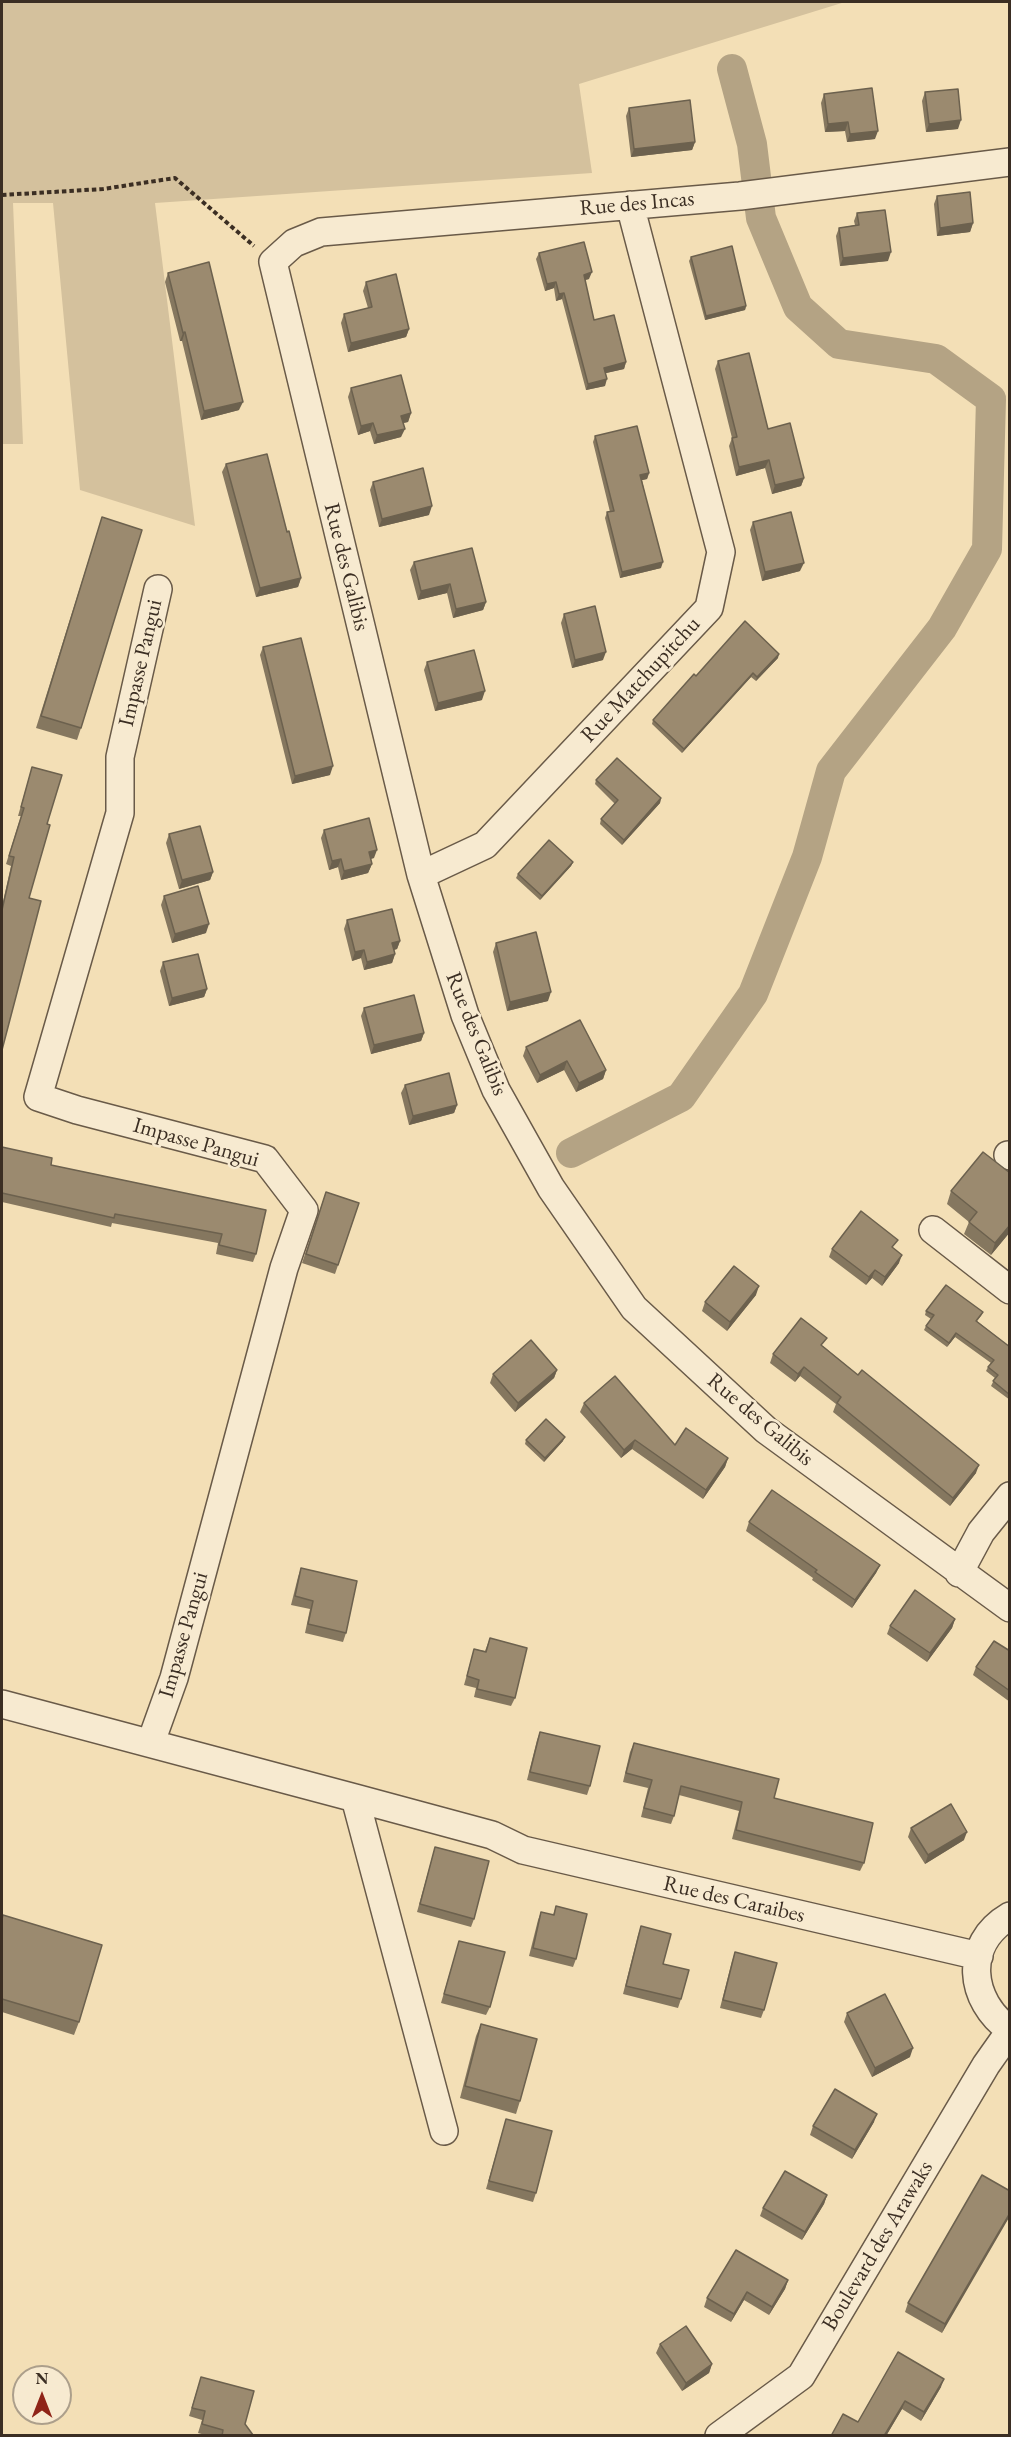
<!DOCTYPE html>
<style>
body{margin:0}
#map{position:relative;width:1011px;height:2437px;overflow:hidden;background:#f3dfb6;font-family:"EB Garamond",serif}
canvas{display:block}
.frame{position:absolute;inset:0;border:3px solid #3b2e23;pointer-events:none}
.north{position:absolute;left:12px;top:2365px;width:60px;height:60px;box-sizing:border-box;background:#f7ead0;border:2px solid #ac9f8b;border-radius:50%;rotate:0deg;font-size:16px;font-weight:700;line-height:24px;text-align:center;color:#3b2e23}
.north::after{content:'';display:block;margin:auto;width:21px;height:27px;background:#8f2418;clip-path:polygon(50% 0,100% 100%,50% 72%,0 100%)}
</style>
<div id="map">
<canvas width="1011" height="2437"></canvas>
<div class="frame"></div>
<div class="north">N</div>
</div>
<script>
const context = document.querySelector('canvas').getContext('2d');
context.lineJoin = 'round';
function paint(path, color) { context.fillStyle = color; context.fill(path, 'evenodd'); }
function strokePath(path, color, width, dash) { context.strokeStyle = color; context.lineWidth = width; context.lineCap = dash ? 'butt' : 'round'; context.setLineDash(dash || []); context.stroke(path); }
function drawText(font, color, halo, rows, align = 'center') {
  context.font = font + ' "EB Garamond",serif'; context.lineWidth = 5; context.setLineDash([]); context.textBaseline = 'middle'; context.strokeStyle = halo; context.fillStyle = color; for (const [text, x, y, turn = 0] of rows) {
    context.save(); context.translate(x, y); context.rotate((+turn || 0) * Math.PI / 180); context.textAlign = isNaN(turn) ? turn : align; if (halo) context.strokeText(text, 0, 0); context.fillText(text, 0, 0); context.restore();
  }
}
const green = new Path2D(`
 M2 2H845L579 84 592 173 155 203 195 526 80 490 53 203H13L23 444H2Z`);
const canal = new Path2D(`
 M571 1153 681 1097 753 994 807 857 831 771 942 628 987 549 991 399 936 359 839 344 798 307 761 218 752 144 732 69`);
const path = new Path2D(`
 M2 195 103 189 175 178 254 246`);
const street = new Path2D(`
 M1010 162 740 196 321 232 294 243 273 262 421 875 465 1015 496 1090 551 1188 634 1308 766 1430 1010 1608
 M421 875 485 845 709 608 721 552 630 205
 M1008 1155 1010 1156
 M933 1230 1010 1290
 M959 1573 981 1532 1010 1496
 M2 1704 355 1798 444 2131
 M151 1742 174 1678 284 1268 304 1210 265 1159 77 1110 38 1097 120 813V757L158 589
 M355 1798 492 1835 523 1850 979 1956
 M1010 1916C962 1944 969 2001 1010 2030
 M719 2436 801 2376 986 2065 1010 2031`);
const wall = new Path2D(`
 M925 92 958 129 926 132 922 101Z
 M824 94 875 139 847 142 845 131 825 132 821 103Z
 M629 108 695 142 692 150 631 157 626 116Z
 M937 196 973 223 970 232 937 236 934 204Z
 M857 213 888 261 840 266 836 236 839 228 855 225 854 221Z
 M539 253 589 279 585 280 594 320 626 362 624 369 606 373 605 386 586 390 562 299 556 301 554 288 545 291 536 259Z
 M691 257 746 306 745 310 705 320 689 261Z
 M168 273 239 410 201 420 182 341H180L165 282Z
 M366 282 409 329 406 337 348 352 341 323 344 314 368 308 363 291Z
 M718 361 804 478 801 486 772 494 765 468 736 476 729 446 732 438 715 369Z
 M351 388 411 413 408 422 403 423 401 437 374 444 370 431 358 435 348 397Z
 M595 436 649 473 647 479 642 480 661 568 620 578 605 518 607 512H610L593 442Z
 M226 464 287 532 301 578 298 587 256 597 222 472Z
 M373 482 429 515 379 527 370 490Z
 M102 517 81 728 77 740 36 728Z
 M753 522 800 571 762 581 750 530Z
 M414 562 486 602 483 610 453 618 447 593 418 600 410 570Z
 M564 614 603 660 572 668 561 623Z
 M263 647 330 775 292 784 260 655Z
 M778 658 756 681 751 677 682 753 652 724 653 720 696 676Z
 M427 662 482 700 435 711 424 670Z
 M32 767 47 824 29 898 2 1050V906L11 866 6 864 21 816H18Z
 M596 780 661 798 660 803 622 845 600 824 601 819 615 804 595 784Z
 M324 830 374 858 370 859 372 864 368 873 341 880 338 867 329 870 321 838Z
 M169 834 213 872 210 880 179 889 166 843Z
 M573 862 571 866 540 900 516 878 518 874Z
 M164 896 206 933 172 943 161 905Z
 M347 920 400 941 397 949 394 950 395 954 392 963 364 970 361 958 352 961 344 929Z
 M496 943 548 1001 507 1011 493 952Z
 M163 962 207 989 204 997 169 1006 160 971Z
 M364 1008 424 1033 421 1041 371 1054 361 1016Z
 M526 1047 606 1070 603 1079 576 1092 564 1070 537 1083 523 1056Z
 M405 1085 457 1105 454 1113 409 1125 401 1093Z
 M2 1147 51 1165 266 1210 256 1254 253 1262 216 1254 218 1243 112 1223 111 1227 2 1202Z
 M1010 1173V1232L991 1255 964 1234 969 1222 947 1204 951 1191Z
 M326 1192 359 1203 335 1274 302 1263Z
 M832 1249H895L899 1263 882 1286 872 1278 866 1285 829 1257Z
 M756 1295 727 1331 702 1311 705 1302Z
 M926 1311 983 1312 981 1316 977 1321 1010 1347V1400L991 1386 995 1378 986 1371 988 1367 991 1363 955 1337 947 1347 924 1330 926 1326 931 1319 925 1315Z
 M823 1346 976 1473 950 1506 833 1412 836 1404 800 1376 795 1382 770 1363 773 1354Z
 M557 1370 554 1378 515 1412 490 1383 493 1374Z
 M584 1403 675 1445 728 1458 725 1467 703 1499 632 1449 621 1458 580 1412Z
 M526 1440 563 1441 544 1462 525 1444Z
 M749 1522 880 1565 876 1573 852 1608 812 1580 813 1578 746 1531Z
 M301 1568 346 1633 343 1642 305 1633 310 1609 291 1605 298 1577Z
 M955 1619 952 1628 927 1662 887 1634 890 1626Z
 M490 1638 515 1698 511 1706 474 1697 476 1688 464 1685 474 1649 485 1651Z
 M1010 1651V1702L973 1675 976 1667Z
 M540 1732 590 1786 587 1795 527 1780 537 1740Z
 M634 1743 774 1798 864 1863 860 1871 732 1839 739 1811 679 1795 674 1816 671 1824 641 1817 648 1788 623 1782 630 1752Z
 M911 1828 964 1840 925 1864 908 1837Z
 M435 1847 474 1919 471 1927 417 1912Z
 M556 1906 576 1959 573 1967 529 1956 538 1920 541 1912 553 1915Z
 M2 1918 79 2022 74 2035 2 2012Z
 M641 1926 663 1964 681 1999 678 2008 623 1994 638 1935Z
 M459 1941 490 2007 486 2015 441 2003Z
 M735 1952 764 2010 761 2018 720 2008 732 1961Z
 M847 2013 910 2057 872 2077 844 2022Z
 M481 2024 520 2101 516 2114 460 2098 476 2036Z
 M506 2119 536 2193 533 2202 486 2189Z
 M874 2122 852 2159 810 2135 813 2126Z
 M1010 2191 942 2333 905 2312 908 2303Z
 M827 2195 824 2204 802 2240 760 2216 763 2208Z
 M788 2280 785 2289 769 2315 744 2300 731 2322 704 2307 707 2298Z
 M660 2344 712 2364 709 2373 682 2391 656 2353Z
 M898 2352 941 2387 921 2421 902 2409 886 2436H831L858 2422Z
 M201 2377 245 2424 253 2436H209L198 2433 202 2420 189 2416Z`);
const shadedWall = new Path2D(`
 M961 120 958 129 926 132 929 124Z
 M848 122 845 131 825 132 828 124Z
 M878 131 875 139 847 142 850 134Z
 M695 142 692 150 631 157 634 149Z
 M973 223 970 232 937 236 940 228Z
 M891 252 888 261 840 266 843 258Z
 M592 272 589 279 581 281 584 275Z
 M556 282 554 288 545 291 547 284Z
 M564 293 562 299 556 301 559 294Z
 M746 306 745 310 705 320 706 316Z
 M409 329 406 337 348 352 351 343Z
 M185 332 182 341H180L183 333Z
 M626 362 624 369 602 374 604 368Z
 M607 379 605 386 586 390 588 384Z
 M243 402 239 410 201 420 204 411Z
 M411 413 408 422 398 424 401 416Z
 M373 423 370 431 358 435 361 426Z
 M405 429 401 437 374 444 377 435Z
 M769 460 765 468 736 476 739 467Z
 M649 473 647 479 638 481 640 475Z
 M804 478 801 486 772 494 775 485Z
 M432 506 429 515 379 527 382 519Z
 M663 562 661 568 620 578 622 572Z
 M804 563 800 571 762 581 765 572Z
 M301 578 298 587 256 597 260 588Z
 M450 584 447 593 418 600 421 591Z
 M486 602 483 610 453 618 456 609Z
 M606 652 603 660 572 668 575 660Z
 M779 654 778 658 756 681 757 677Z
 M753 673 751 677 682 753 684 749Z
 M485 691 482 700 435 711 438 703Z
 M333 766 330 775 292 784 295 776Z
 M661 798 660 803 622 845 624 840Z
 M377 850 374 858 366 860 369 852Z
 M341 859 338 867 329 870 332 861Z
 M573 862 571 866 540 900 542 896Z
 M372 864 368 873 341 880 344 871Z
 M213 872 210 880 179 889 182 880Z
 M209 924 206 933 172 943 175 934Z
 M400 941 397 949 389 951 392 943Z
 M364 950 361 958 352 961 355 952Z
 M395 954 392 963 364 970 367 962Z
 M207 989 204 997 169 1006 172 998Z
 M551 992 548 1001 507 1011 510 1002Z
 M424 1033 421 1041 371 1054 374 1045Z
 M567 1061 564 1070 537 1083 540 1075Z
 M606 1070 603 1079 576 1092 579 1083Z
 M457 1105 454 1113 409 1125 413 1116Z
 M1010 1225V1232L991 1255 995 1243Z
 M902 1255 899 1263 882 1286 885 1277Z
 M875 1270 872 1278 866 1285 869 1277Z
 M759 1286 756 1295 727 1331 730 1322Z
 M956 1333 955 1337 947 1347 949 1343Z
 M804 1367 800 1376 795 1382 798 1374Z
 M557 1370 554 1378 515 1412 518 1403Z
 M565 1437 563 1441 544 1462 545 1458Z
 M635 1440 632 1449 621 1458 624 1450Z
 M728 1458 725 1467 703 1499 706 1490Z
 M979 1465 976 1473 950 1506 953 1498Z
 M880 1565 876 1573 852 1608 855 1600Z
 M955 1619 952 1628 927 1662 930 1653Z
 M967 1832 964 1840 925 1864 928 1855Z
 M913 2048 910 2057 872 2077 875 2068Z
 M877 2114 874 2122 852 2159 855 2150Z
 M827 2195 824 2204 802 2240 805 2232Z
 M1010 2213V2216L942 2333 945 2324Z
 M788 2280 785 2289 769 2315 772 2307Z
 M747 2292 744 2300 731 2322 734 2314Z
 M712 2364 709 2373 682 2391 686 2383Z
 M944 2379 941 2387 921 2421 924 2412Z
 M905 2401 902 2409 886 2436H884Z`);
const building = new Path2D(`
 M872 88 878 131 850 134 848 122 828 124 824 94Z
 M958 89 961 120 929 124 925 92Z
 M690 100 695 142 634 149 629 108Z
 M970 192 973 223 940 228 937 196Z
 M885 210 891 252 843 258 839 228 859 225 857 213Z
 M584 242 592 272 584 275 594 320 614 315 626 362 604 368 607 379 588 384 564 293 559 294 556 282 547 284 539 253Z
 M732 246 746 306 706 316 691 257Z
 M209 262 243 402 204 411 185 332 183 333 168 273Z
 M396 274 409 329 351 343 344 314 372 307 366 282Z
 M749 353 768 429 790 423 804 478 775 485 769 460 739 467 732 438 737 437 718 361Z
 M401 375 411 413 401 416 405 429 377 435 373 423 361 426 351 388Z
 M637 426 649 473 640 475 663 562 622 572 607 512 614 511 595 436Z
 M267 454 287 532 289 531 301 578 260 588 226 464Z
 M423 468 432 506 382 519 373 482Z
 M791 512 804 563 765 572 753 522Z
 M102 517 142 530 81 728 41 716Z
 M472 548 486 602 456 609 450 584 421 591 414 562Z
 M595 606 606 652 575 660 564 614Z
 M745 621 779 654 757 677 753 673 684 749 653 720 694 674 696 676Z
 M301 638 333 766 295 776 263 647Z
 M474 650 485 691 438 703 427 662Z
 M617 758 661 798 624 840 601 819 618 800 596 780Z
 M32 767 62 775 47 824 50 825 29 898 41 901 2 1050V910L14 857 9 856 24 808 21 807Z
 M369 818 377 850 369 852 372 864 344 871 341 859 332 861 324 830Z
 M200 826 213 872 182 880 169 834Z
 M549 840 573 862 542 896 518 874Z
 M198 886 209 924 175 934 164 896Z
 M392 909 400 941 392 943 395 954 367 962 364 950 355 952 347 920Z
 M536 932 551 992 510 1002 496 943Z
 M198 954 207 989 172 998 163 962Z
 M414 995 424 1033 374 1045 364 1008Z
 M580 1020 606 1070 579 1083 567 1061 540 1075 526 1047Z
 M449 1073 457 1105 413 1116 405 1085Z
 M2 1147 52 1158 51 1165 266 1210 256 1254 219 1245 222 1234 115 1214 114 1218 2 1193Z
 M983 1152 1010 1173V1225L995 1243 969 1222 977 1212 951 1191Z
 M326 1192 359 1203 338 1265 306 1254Z
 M861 1211 898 1240 892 1247 902 1255 885 1277 875 1270 869 1277 832 1249Z
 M734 1266 759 1286 730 1322 705 1302Z
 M946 1285 983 1312 976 1321 1010 1347V1395L993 1381 998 1375 988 1367 994 1360 956 1333 949 1343 926 1326 934 1315 926 1311Z
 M801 1318 827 1338 821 1345 858 1375 862 1370 979 1465 953 1498 837 1403 841 1397 804 1367 798 1374 773 1354Z
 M531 1340 557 1370 518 1403 493 1374Z
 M615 1376 675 1445 686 1428 728 1458 706 1490 635 1440 624 1450 584 1403Z
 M546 1419 565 1437 545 1458 526 1440Z
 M772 1490 880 1565 855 1600 815 1572 817 1570 749 1522Z
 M301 1568 357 1581 346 1633 308 1624 313 1601 295 1596Z
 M915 1590 955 1619 930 1653 890 1626Z
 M490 1638 527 1648 515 1698 477 1689 479 1680 467 1676 474 1649 486 1652Z
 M994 1641 1010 1651V1691L976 1667Z
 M540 1732 600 1746 590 1786 530 1772Z
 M634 1743 779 1779 774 1798 873 1823 864 1863 736 1830 742 1802 681 1786 674 1816 644 1808 652 1780 626 1773Z
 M951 1804 967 1832 928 1855 911 1828Z
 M435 1847 489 1861 474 1919 420 1904Z
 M556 1906 587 1914 576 1959 533 1948 541 1912 554 1915Z
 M3 1915 102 1945 79 2022 2 1999V1919Z
 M641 1926 671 1934 663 1964 689 1970 681 1999 626 1986Z
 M459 1941 505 1952 490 2007 444 1994Z
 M735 1952 777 1963 764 2010 723 2000Z
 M885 1994 913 2048 875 2068 847 2013Z
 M481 2024 537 2039 520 2101 465 2086Z
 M835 2089 877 2114 855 2150 813 2126Z
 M506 2119 552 2131 536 2193 489 2181Z
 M785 2171 827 2195 805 2232 763 2208Z
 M982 2175 1010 2191V2213L945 2324 908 2303Z
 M736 2250 788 2280 772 2307 747 2292 734 2314 707 2298Z
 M686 2326 712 2364 686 2383 660 2344Z
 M898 2352 944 2379 924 2412 905 2401 884 2436H831L843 2414 858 2422Z
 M201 2377 254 2391 245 2424 253 2435 222 2436 223 2430 202 2424 205 2411 192 2408Z`);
const streetNames = [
 ["Rue des Incas",637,204,-5],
 ["Rue des Galibis",346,567,76],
 ["Impasse Pangui",141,663,-77],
 ["Rue Matchupitchu",641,680,-47],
 ["Rue des Galibis",476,1034,68],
 ["Impasse Pangui",196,1143,16],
 ["Rue des Galibis",760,1420,40],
 ["Impasse Pangui",184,1635,-74],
 ["Rue des Caraibes",734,1900,13],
 ["Boulevard des Arawaks",878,2246,-59]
];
paint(green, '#d4c19d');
strokePath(canal, '#b4a384', 30);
strokePath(street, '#695a48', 30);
strokePath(path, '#3b2e23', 4, [4.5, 3]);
strokePath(street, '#f7ead0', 27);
paint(wall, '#85775f');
paint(shadedWall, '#6c614e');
paint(building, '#9b8a6f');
strokePath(building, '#6c614e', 1.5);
drawText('22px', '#3b2e23', '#f7ead0', streetNames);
</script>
